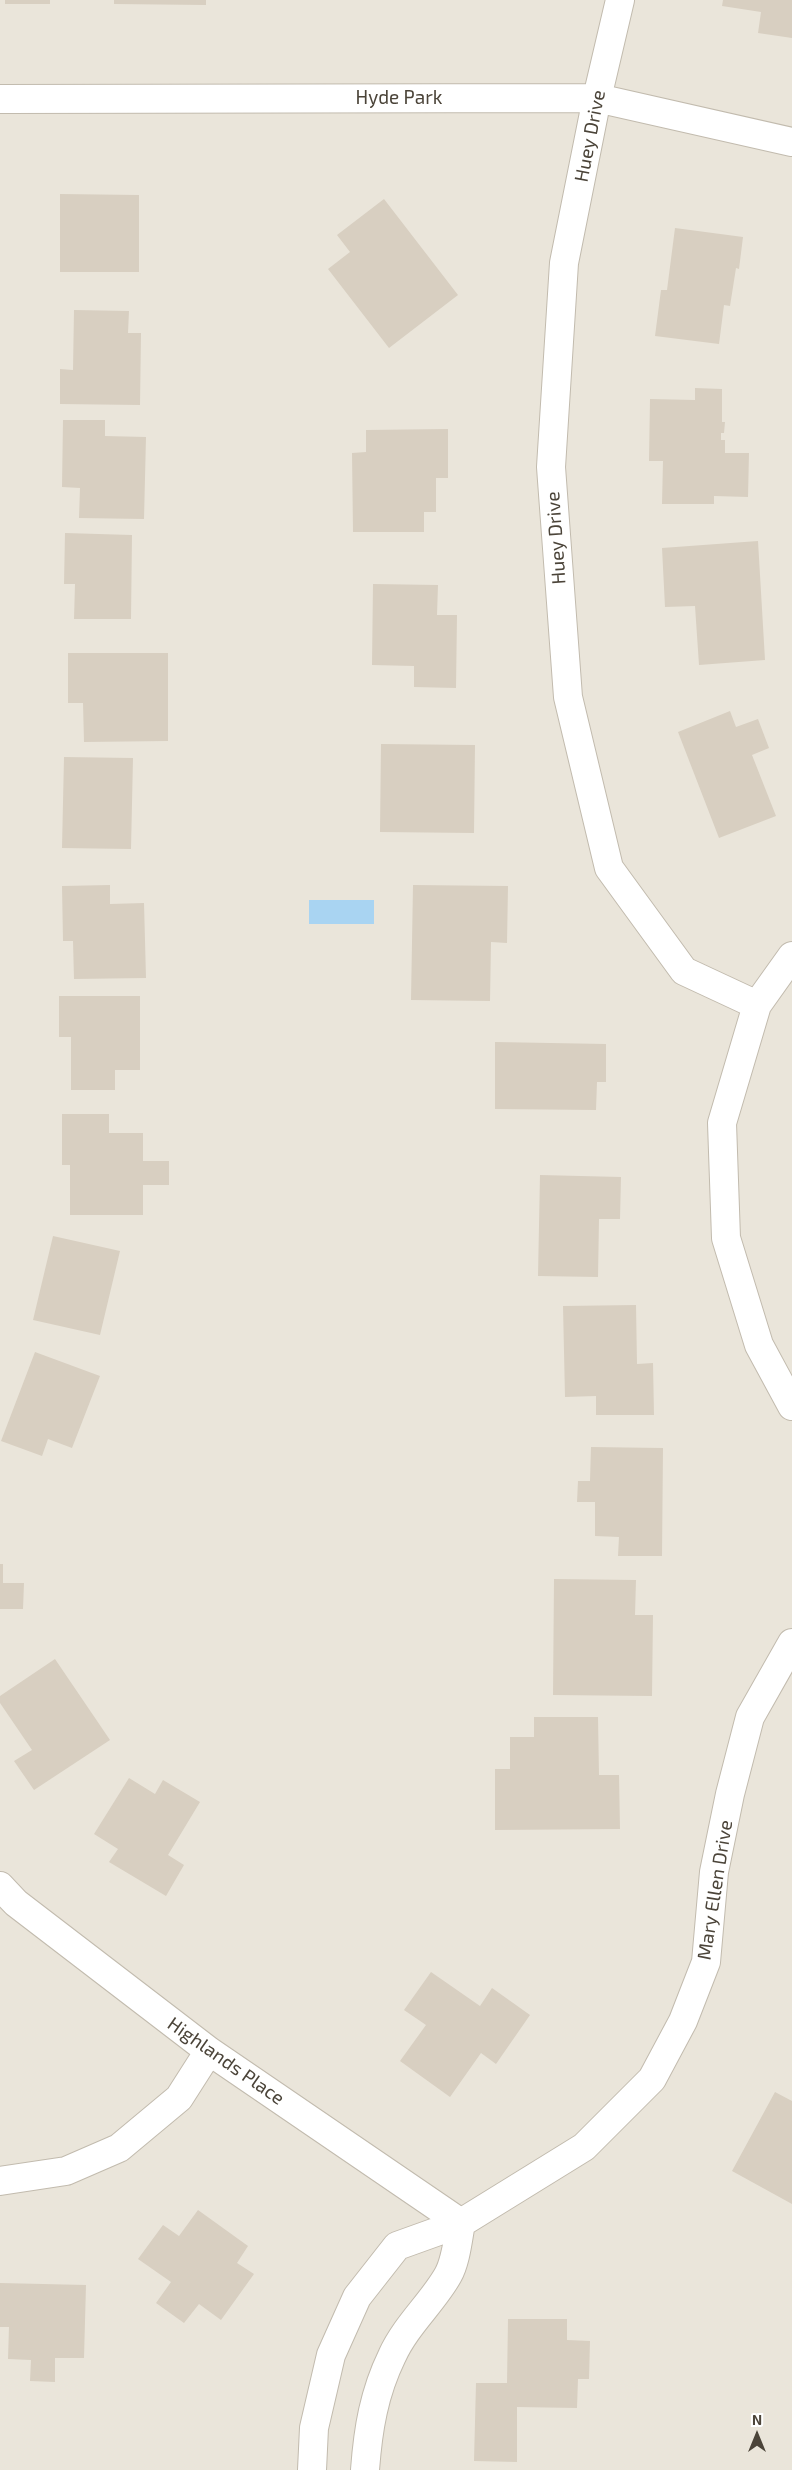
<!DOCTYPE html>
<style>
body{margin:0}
#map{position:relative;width:792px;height:2470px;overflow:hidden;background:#f6f3ec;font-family:"Exo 2",sans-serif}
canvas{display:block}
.north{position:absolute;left:732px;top:2410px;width:50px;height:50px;-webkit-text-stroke:4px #fff;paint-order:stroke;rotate:0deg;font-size:14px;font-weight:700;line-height:20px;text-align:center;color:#4b4439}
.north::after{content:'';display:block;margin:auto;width:18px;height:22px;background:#4b4439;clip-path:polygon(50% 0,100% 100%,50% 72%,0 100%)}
</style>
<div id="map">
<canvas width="792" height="2470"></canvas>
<div class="north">N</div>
</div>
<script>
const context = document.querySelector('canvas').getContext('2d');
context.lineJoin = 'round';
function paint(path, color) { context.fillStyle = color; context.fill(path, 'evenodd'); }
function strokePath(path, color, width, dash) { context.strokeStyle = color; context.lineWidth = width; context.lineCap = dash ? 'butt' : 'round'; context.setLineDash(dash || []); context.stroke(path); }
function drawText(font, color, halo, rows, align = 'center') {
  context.font = font + ' "Exo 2",sans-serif'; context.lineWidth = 4; context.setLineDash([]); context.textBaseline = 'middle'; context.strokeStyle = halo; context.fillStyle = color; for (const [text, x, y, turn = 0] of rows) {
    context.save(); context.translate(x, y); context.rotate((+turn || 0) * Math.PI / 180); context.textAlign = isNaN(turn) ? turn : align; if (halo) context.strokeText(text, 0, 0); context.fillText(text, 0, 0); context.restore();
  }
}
const residential = new Path2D(`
 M0 0H792V2470H0Z`);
const water = new Path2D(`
 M309 900H374V924H309Z`);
const building = new Path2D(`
 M5 0H50V4H5Z
 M114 0H206V5L114 4Z
 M723 0H792V38L758 33 761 12 722 6Z
 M60 194 139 195V272H60Z
 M384 199 458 295 389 348 328 269 350 252 337 235Z
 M675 228 743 237 739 269 736 268 730 306 724 305 719 344 655 336 661 290H667Z
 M74 310 129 311 128 333H141L140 405 60 404V369L73 370Z
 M695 388 722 389V422H725L724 433H721V440H725V453H749L748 497 714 496V504H662L663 461H649L650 399 695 400Z
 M63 420H105V436L146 437 144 519 79 518 80 488 62 487Z
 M448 429V478H436V512H424V532H353L352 453 366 452V430Z
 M65 533 132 535 131 619H74L75 584H64Z
 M758 541 765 660 699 665 695 606 665 607 662 548Z
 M373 584 438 585 437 615H457L456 688 414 687V666L372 665Z
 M68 653H168V741L84 742 83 703H68Z
 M730 711 736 727 758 719 769 748 752 755 776 816 719 838 678 732Z
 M381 744 475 745 474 833 380 832Z
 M64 757 133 758 131 849 62 848Z
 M110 885V904L144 903 146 978 74 979 73 941H63L62 886Z
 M413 885 508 886 507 943 491 942 490 1001 411 1000Z
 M59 996H140V1070H115V1090H71V1037H59Z
 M495 1042 606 1044V1082H597L596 1110 495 1109Z
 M62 1114H109V1133H143V1161H169V1185H143V1215H70V1165H62Z
 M540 1175 621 1177 620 1219H599L598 1277 538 1276Z
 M53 1236 120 1251 100 1335 33 1320Z
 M636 1305 637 1364 653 1363 654 1415H596V1396L565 1397 563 1306Z
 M35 1352 100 1376 72 1448 48 1439 42 1456 1 1441Z
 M591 1447 663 1448 662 1556H618L619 1537 595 1536V1502H577L578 1481H590Z
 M0 1564H3V1583H24L23 1609H0Z
 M554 1579 636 1580 635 1615H653L652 1696 553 1695Z
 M55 1659 110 1740 34 1790 14 1761 32 1750 0 1703V1696Z
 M534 1717H598L599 1775H619L620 1829 495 1830V1769H510V1737H534Z
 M129 1778 155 1794 163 1780 200 1802 168 1855 184 1865 166 1896 109 1862 118 1849 94 1834Z
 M431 1972 480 2006 492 1988 530 2015 496 2064 481 2053 450 2097 400 2061 426 2025 404 2010Z
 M775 2092 792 2101V2204L732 2171Z
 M198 2210 248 2246 237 2263 254 2274 221 2320 199 2304 184 2323 156 2303 171 2282 138 2259 163 2225 179 2236Z
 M0 2283 86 2285 84 2358H55V2382L30 2381 31 2360 8 2359 9 2327H0Z
 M508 2319H567V2340L590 2341 589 2379H578L577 2408 517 2407V2462L474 2461 476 2383H507Z`);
const street = new Path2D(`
 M620 0 597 98 564 263 551 467 568 697 609 868 684 971 757 1005
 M0 99 597 98 792 142
 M792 956 757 1005 722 1123 726 1238 759 1345 792 1406
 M0 1886 16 1903 209 2051 461 2223
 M0 2181 66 2171 119 2148 179 2098 209 2051
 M312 2470 314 2428 331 2355 357 2297 397 2246 461 2223 584 2147 652 2079 683 2021 706 1962 714 1872 730 1794 750 1717 792 1643
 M365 2470C368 2429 374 2393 392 2356 406 2325 433 2302 448 2275 456 2261 458 2238 461 2223`);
const streetNames = [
 ["Hyde Park",399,98],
 ["Huey Drive",590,136,-79],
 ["Huey Drive",556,538,-94],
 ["Mary Ellen Drive",715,1890,-81],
 ["Highlands Place",226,2061,35]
];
paint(residential, '#eae5da');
paint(water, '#a9d4f2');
paint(building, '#d8cfc1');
strokePath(street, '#c2bbae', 30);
strokePath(street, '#fff', 28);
drawText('19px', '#4b4439', '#fff', streetNames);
</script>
